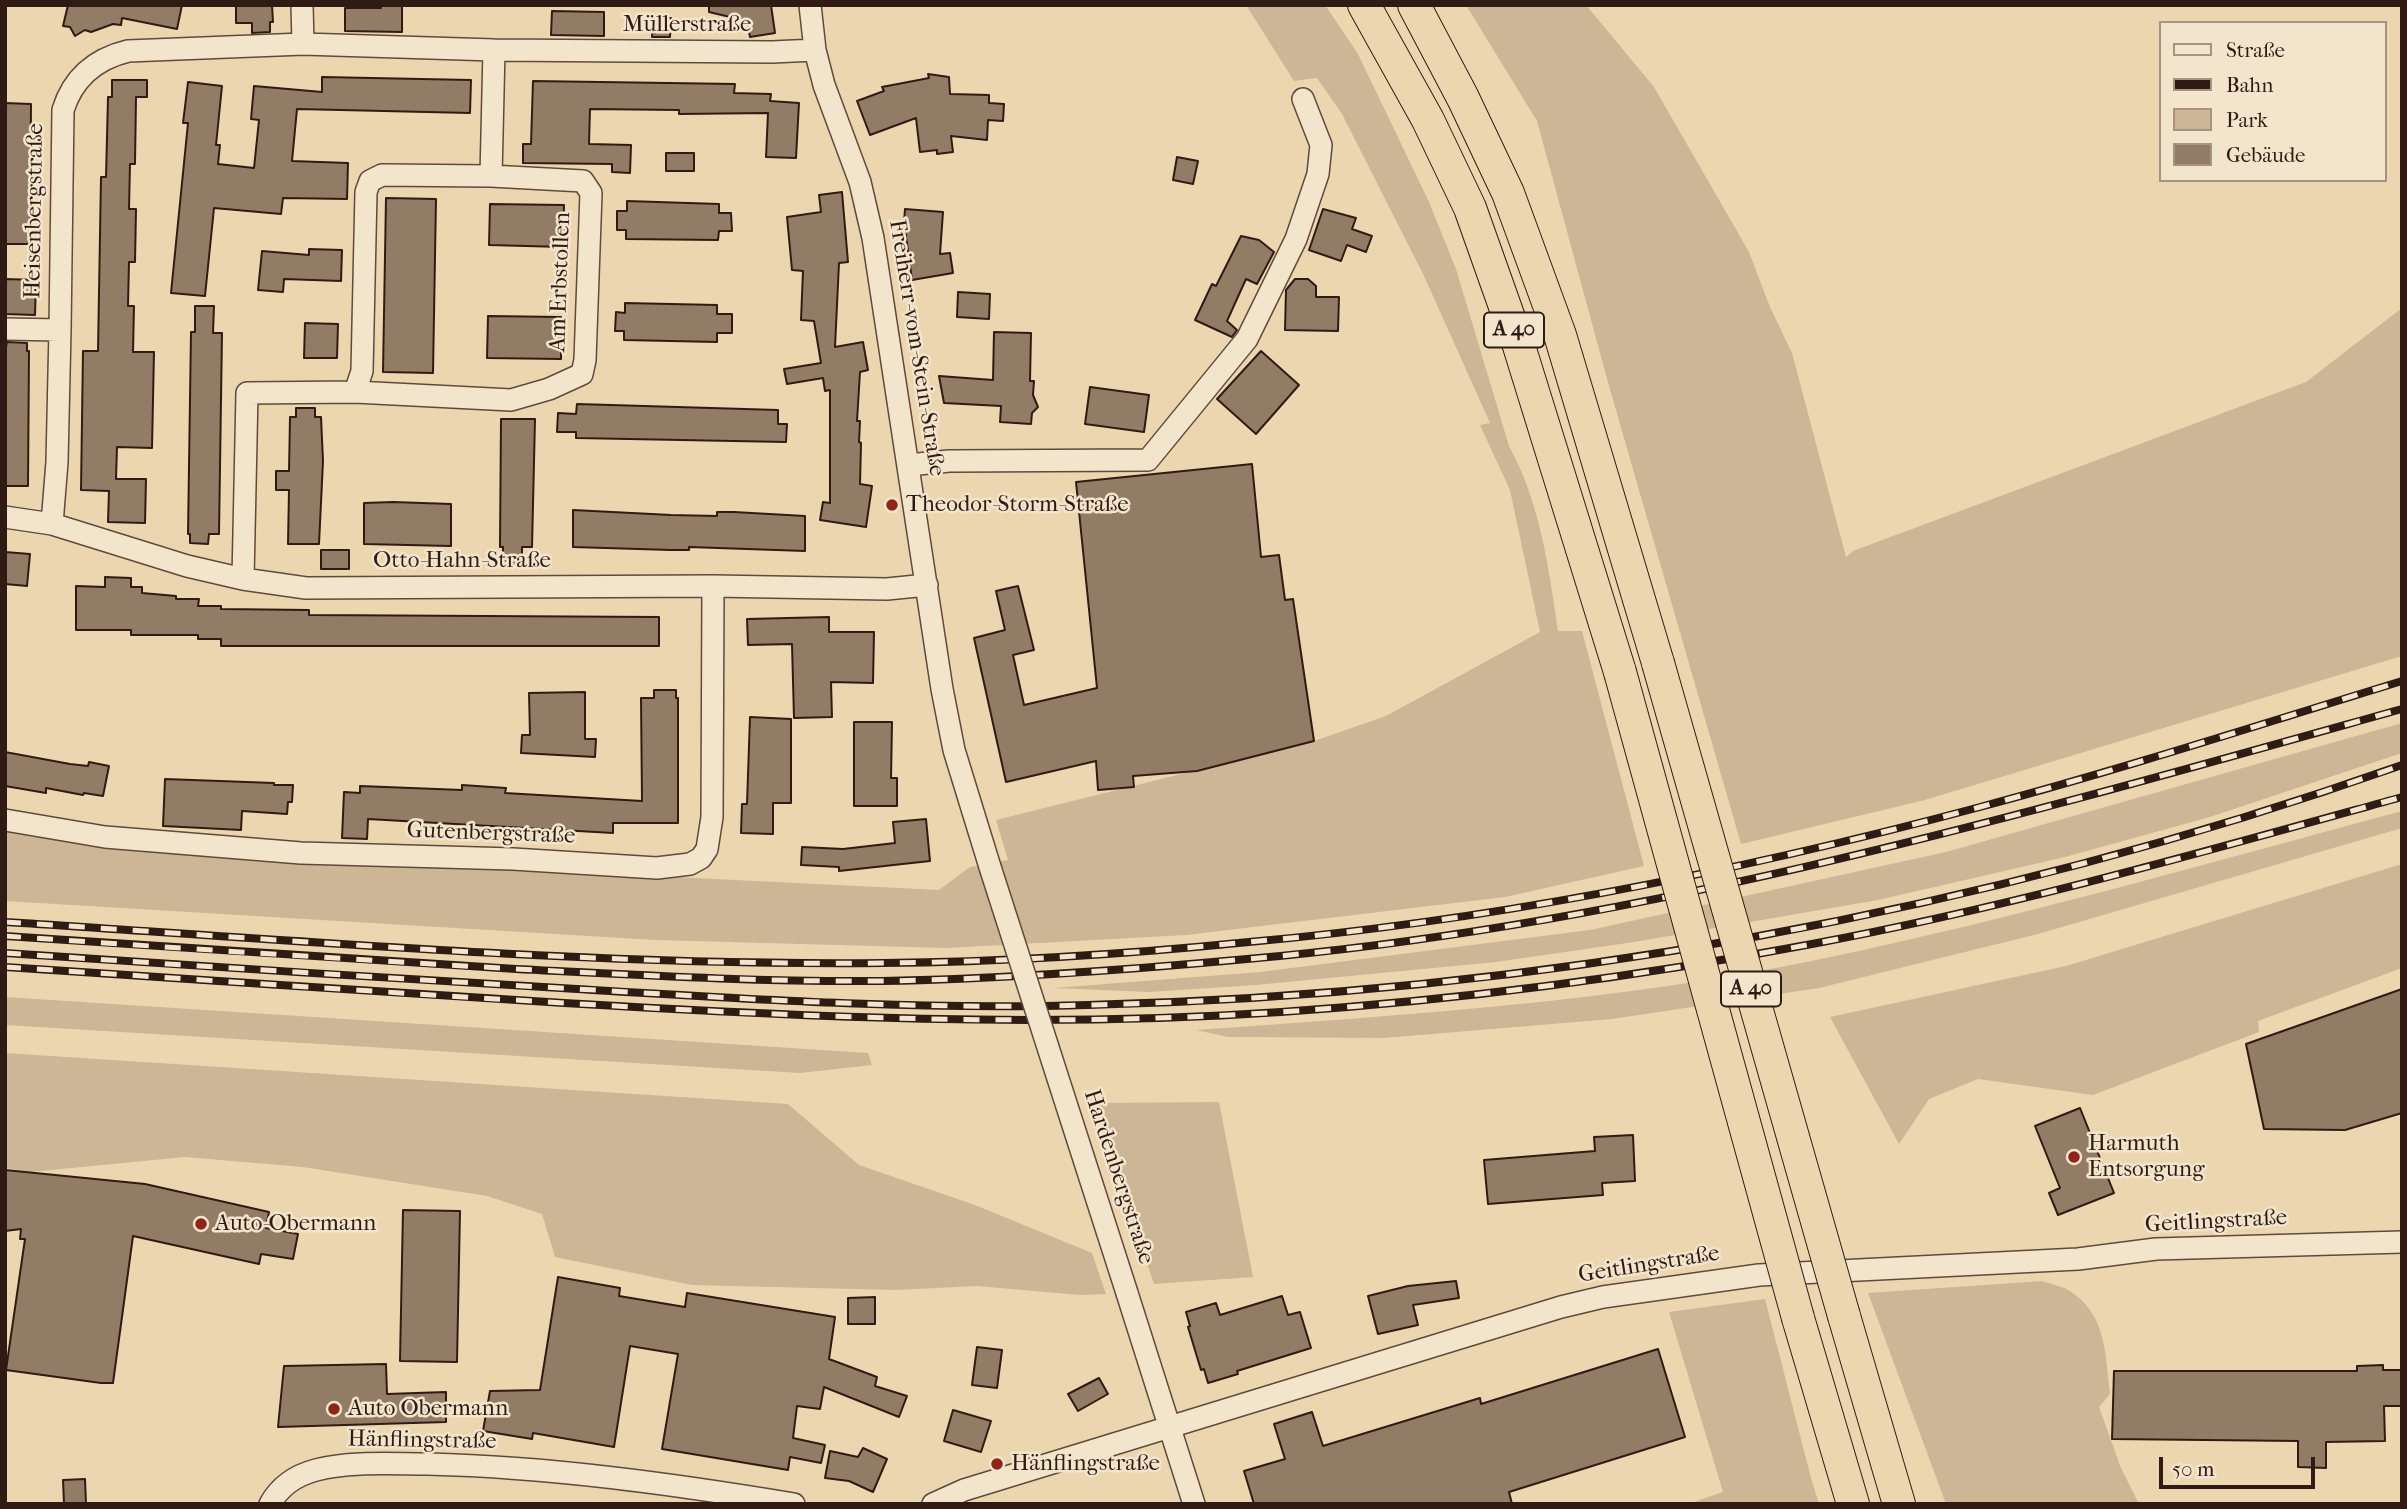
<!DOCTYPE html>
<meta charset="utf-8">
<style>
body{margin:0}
#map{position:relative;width:2407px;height:1509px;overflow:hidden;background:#ecd6b0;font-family:"IM FELL French Canon",serif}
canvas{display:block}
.frame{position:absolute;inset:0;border:7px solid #301b14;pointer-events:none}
.legend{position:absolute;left:2159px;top:21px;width:228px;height:161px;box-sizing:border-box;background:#f3e4cc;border:2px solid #a59482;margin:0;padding:9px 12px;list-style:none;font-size:21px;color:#301b14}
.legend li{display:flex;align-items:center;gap:14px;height:35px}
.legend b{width:35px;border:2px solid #a59482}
.scale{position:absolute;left:2159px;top:1457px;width:156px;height:32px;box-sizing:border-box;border:4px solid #301b14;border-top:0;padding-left:9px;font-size:21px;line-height:24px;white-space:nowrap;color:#301b14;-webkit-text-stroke:5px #f3e4cc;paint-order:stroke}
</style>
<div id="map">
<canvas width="2407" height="1509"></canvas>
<div class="frame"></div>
<ul class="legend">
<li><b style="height:9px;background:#f3e4cc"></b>Straße</li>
<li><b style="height:9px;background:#301b14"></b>Bahn</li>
<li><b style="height:19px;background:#ccb695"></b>Park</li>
<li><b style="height:19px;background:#927c65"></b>Gebäude</li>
</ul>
<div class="scale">50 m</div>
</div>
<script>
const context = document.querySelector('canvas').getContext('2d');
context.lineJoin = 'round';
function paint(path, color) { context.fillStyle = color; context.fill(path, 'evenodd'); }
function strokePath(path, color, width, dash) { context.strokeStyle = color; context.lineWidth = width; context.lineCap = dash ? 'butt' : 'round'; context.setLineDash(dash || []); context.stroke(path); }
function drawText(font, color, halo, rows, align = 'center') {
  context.font = font + ' "IM FELL French Canon",serif'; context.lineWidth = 5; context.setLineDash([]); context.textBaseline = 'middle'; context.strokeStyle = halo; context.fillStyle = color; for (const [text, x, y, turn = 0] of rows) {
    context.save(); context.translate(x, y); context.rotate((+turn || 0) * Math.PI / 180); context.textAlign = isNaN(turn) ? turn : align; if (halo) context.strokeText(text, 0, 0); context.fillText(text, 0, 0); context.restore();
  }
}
const green = new Path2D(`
 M1246 5H1325L1358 54 1429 202 1456 269 1509 446C1540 502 1549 569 1558 631H1582L1644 866 1505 897 1186 935 947 948 655 940 5 901V829L98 842 299 864 511 869 939 890 970 867 1008 860 996 820 1314 741 1386 716 1540 632 1510 490 1480 425 1490 423 1424 276 1342 114 1317 78 1294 81Z
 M1466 5H1586L1654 87 1749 252 1770 307 1792 353 1846 557 1853 551 2306 382 2402 308V656L1925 800 1741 844 1609 386 1537 121Z
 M2402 723V753L2210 817 2065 857 1878 900 1634 942 1496 962 1256 985 1149 992 1054 988 1260 972 1590 930 1946 852Z
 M2402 811V828L2038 934 1819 988 1612 1019 1384 1038 1228 1037 1196 1030C1404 1015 1617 1002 1821 959 2017 918 2209 863 2402 811Z
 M2402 864V968L2258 1021 2259 1032 2093 1095 1978 1079 1929 1099 1899 1144 1830 1017 2066 966Z
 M5 997 868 1053 872 1065 800 1073 5 1025Z
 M5 1053 788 1104 859 1165 975 1205 1092 1253 1106 1294 1080 1295 977 1286 896 1290 692 1285 555 1257 542 1214 487 1196 303 1167 185 1157 30 1172 5 1168Z
 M1219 1102 1253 1277 1154 1284 1094 1103Z
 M2042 1281C2050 1284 2061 1286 2068 1290 2107 1313 2105 1355 2110 1394L2099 1407 2121 1468 2139 1504H1946L1868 1293Z
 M1765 1299 1811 1478 1819 1504H1688L1723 1492 1669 1312Z`);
const building = new Path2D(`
 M68 5H182L177 29 122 18 121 25 113 24 91 32 85 30 75 36 70 27 63 26Z
 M236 5H272L273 22H270V32L252 33V23H236Z
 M381 5H402V32L345 31V8H381Z
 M709 5H771L775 33 750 37 747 21 709 12Z
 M552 11 604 12V36L551 35Z
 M653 18H671L670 37H652Z
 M928 74 949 77 950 94 989 95V103L1004 104 1003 121 988 120 987 140 951 136 953 152 937 154V150L920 152 916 118 870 135 857 101 884 91 882 87 929 78Z
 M322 77 471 80 470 113 297 109 292 161 348 163 347 199 283 198 281 214 214 208 205 296 171 293 188 123H183L188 82 222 86 216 145H220L218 164 254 168 259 120 251 119 254 86 322 92Z
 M112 80H147V97H136L135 164H130L129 209H136L135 262H129L128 306H134L133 352H154L152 448 117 447 116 479H146L145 523 108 522 109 491 81 490 83 351H98L101 177H106L108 97H112Z
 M533 81 735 84 734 93 771 94 770 101 799 103 796 158 766 157 768 113 679 114V110L590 109 589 144 631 145 630 173 612 172V164L523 163V144H531Z
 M5 103 31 104 30 244H5Z
 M666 153H694V171H666Z
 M1177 157 1198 161 1193 184 1173 180Z
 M842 192 848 262 839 263 835 347 863 342 868 370 860 372 857 421H860L859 442 861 443 860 484 872 486 866 527 820 520 823 502 830 503V390L825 391 823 378 787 384 784 369 821 363 814 321 801 320 803 271 792 270 787 217 821 212 819 195Z
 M386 198 436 199 433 373 383 372Z
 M627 201 719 204V213H731L732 231H719L718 240 626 239V230H617V211H627Z
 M490 204 564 205 563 247 489 245Z
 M905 209 943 212 940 254 950 253 953 273 912 280 904 222Z
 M1323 209 1356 218 1352 229 1372 236 1366 252 1347 245 1341 261 1309 250Z
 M1241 236 1259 240 1274 252 1257 284 1246 279 1227 321 1237 330 1232 337 1195 320 1212 284 1216 286Z
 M309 249 342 250 341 281 284 279 283 292 258 290 262 251 309 255Z
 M5 279 36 280 35 315 5 314Z
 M1295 279H1308L1316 286V297H1339L1338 331 1285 330 1286 290Z
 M958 292 990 294 989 319 957 317Z
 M625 303 717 305V314H732V333H717V342L624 340V331H615L616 312 625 313Z
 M195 306H214L213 333H222L219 534H209L208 544 190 543V534H188L191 332H195Z
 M488 316 561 317V359L487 358Z
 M305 323 338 324 337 358H304Z
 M994 332 1031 333 1030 381H1034L1033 395 1038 407 1032 413 1031 424 1000 422 1001 406 944 403 939 376 993 380Z
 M7 342 27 343V351H29L28 486H5V351Z
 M1261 351 1299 385 1256 434 1217 399Z
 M1090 387 1149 395 1144 432 1085 424Z
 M577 404 778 410V424H787L786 442 576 438V432H557L558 413 576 414Z
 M296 408H315V417H321L323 461 319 544H288L289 490H276V471H289L290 417H296Z
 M501 419H535L532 547H522V566H503V547H500Z
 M1252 464 1261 557 1279 555 1285 600 1293 599 1314 741 1197 771 1133 776 1134 787 1098 790 1096 761 1006 782 974 638 1005 630 996 591 1018 586 1034 650 1013 655 1024 705 1097 688 1076 482Z
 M393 502 451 504V546L364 544V503Z
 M573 510 671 515 717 516V512H734L805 516V551L689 547V550H671L573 547Z
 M321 550H349V569H321Z
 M5 552 30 554 27 586 5 584Z
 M105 577 131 578V587H142V593L176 596V599H199L198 606H221V609L309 610V615L659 617V646H221V639H198V635H131V630H76V586L105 587Z
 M829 617V632H874L873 683 831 682 832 717 794 718 792 644 748 645 747 619Z
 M654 690H676V698H678V823H613V833L368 819 367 839 342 838 344 792 360 793V786L462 790V785L506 788 505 793 642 801 641 698H654Z
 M585 692V739H596L595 757 521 753 522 735H530L529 693Z
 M750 717 791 719V803H773V834L741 833 742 804H747Z
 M854 722H892L891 778H897V806H854Z
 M5 752 70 764 88 766 89 762 109 766 103 796 84 793 83 795 46 788V793L5 786Z
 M165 779 274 783V785H293L292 802H288L287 814 242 811 241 830 163 826Z
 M926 819 930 861 839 871V867L801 865 802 847 843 849 895 843 893 822Z
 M2402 989V1113L2345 1130 2264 1129 2246 1044Z
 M2080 1108 2114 1193 2058 1215 2049 1193 2060 1188 2035 1126Z
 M1633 1135 1635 1181 1602 1183 1603 1195 1488 1204 1484 1160 1595 1151 1594 1137Z
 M5 1170 145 1184 269 1212 266 1228 298 1234 293 1259 261 1254 259 1264 133 1236 113 1383H101L6 1370 25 1239H20L21 1229 5 1231Z
 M403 1210 460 1211 457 1362 400 1361Z
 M558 1277 620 1288 619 1296 685 1307 687 1293 835 1317 829 1359 877 1377 875 1386 907 1396 899 1417 824 1387 820 1409 797 1406 793 1438 825 1445 821 1463 790 1457 788 1470 662 1449 678 1354 630 1346 614 1447 533 1433 532 1439 483 1431 490 1391 540 1390Z
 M1456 1281 1459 1298 1413 1305 1418 1325 1378 1334 1368 1296 1408 1286Z
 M1282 1296 1288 1315 1300 1312 1311 1348 1237 1371 1238 1374 1208 1383 1204 1369 1201 1370 1188 1327 1190 1326 1186 1312 1216 1303 1220 1315Z
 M875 1297V1324H848V1298Z
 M977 1347 1002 1350 997 1388 972 1385Z
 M1658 1349 1685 1437 1509 1492 1512 1504H1254L1244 1471 1285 1459 1274 1424 1312 1412 1323 1446 1480 1398 1481 1404Z
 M386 1364 387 1394 446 1392V1422L278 1427 284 1366Z
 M2383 1365V1370H2402V1406H2384L2385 1441 2326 1442V1468L2298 1467V1441L2112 1439 2114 1371H2357V1366Z
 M1099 1378 1108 1394 1078 1411 1068 1394Z
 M953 1410 991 1421 981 1452 944 1441Z
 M863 1448 887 1459 873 1492 849 1481 825 1478 830 1451 858 1457Z
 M85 1479 86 1504H64L63 1480Z`);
const minor = new Path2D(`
 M302 5 303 44 494 50 772 52 815 50
 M810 5 815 50 824 85 860 182 873 238 942 689 954 750 990 867
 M491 176 494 50
 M5 329 60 330
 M908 465 949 461 1148 460 1247 339 1296 239 1318 174 1321 145 1303 99
 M5 517 52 524 187 566 243 579 306 588 713 586 887 589 927 585
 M52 524 57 462 60 330 63 110C73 78 95 59 128 51L303 44
 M243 579 247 393 355 392 511 400 549 389 582 374 585 360 591 193 583 181 491 176 382 175 370 181 366 192 362 371 355 392
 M5 820 105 837 301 853 513 859 657 868 690 864 701 858 707 849 712 817 713 586
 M1127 1293 1194 1504
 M270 1504C280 1486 297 1475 316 1470 351 1461 392 1464 428 1464 550 1467 673 1484 794 1504
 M933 1504 964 1490 1561 1307 1603 1297 1759 1275 2078 1259 2156 1249 2402 1242`);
const highway = new Path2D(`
 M1364 5 1428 120 1470 208 1519 346 1620 672
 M1414 5 1463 98 1508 193 1560 335 1658 663
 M1844 1316 1899 1504
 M1798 1318 1853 1504`);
const rail = new Path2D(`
 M5 922C297 940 590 966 883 963 1005 962 1128 954 1249 942 1496 920 1741 871 1980 807 2122 769 2262 724 2402 681
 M5 936C176 948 346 959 516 969 638 975 760 982 882 981 1004 979 1126 970 1247 959 1642 925 2022 815 2402 709
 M5 953C196 966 386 978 577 989 747 999 918 1010 1088 1005 1536 994 1980 914 2402 765
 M5 967C191 979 378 992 564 1003 803 1017 1042 1028 1281 1012 1459 1000 1636 977 1812 944 2011 907 2207 851 2402 797`);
const minorBridge = new Path2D(`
 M990 867 1127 1293`);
const highwayBridge = new Path2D(`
 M1658 663 1844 1316
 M1620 672 1798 1318`);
const markers = [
 [892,505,7,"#8f2418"],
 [2074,1157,7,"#8f2418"],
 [201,1224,7,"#8f2418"],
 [334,1409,7,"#8f2418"],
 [997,1464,7,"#8f2418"]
];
const shields = [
 [1514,330,60],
 [1751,989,60]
];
const shieldNames = [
 ["A 40",1514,330],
 ["A 40",1751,989]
];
const streetNames = [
 ["Müllerstraße",687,25],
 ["Heisenbergstraße",35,211,-89],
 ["Am Erbstollen",561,282,-88],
 ["Freiherr-vom-Stein-Straße",916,348,81],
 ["Otto-Hahn-Straße",462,561],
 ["Gutenbergstraße",491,834,2],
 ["Hardenbergstraße",1118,1177,72],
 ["Geitlingstraße",2216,1222,-3],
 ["Geitlingstraße",1649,1265,-9],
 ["Hänflingstraße",422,1441,1]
];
const poiNames = [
 ["Theodor-Storm-Straße",906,505],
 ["Harmuth",2088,1144],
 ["Entsorgung",2088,1170],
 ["Auto-Obermann",215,1224],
 ["Auto Obermann",348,1409],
 ["Hänflingstraße",1011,1464]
];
paint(green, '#ccb695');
paint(building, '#927c65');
strokePath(building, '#301b14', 2);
strokePath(minor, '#5f4a3b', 24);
strokePath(highway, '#301b14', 34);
strokePath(minor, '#f3e4cc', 21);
strokePath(highway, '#ecd6b0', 32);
strokePath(rail, '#301b14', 8);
strokePath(rail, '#f3e4cc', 5, [16]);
strokePath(minorBridge, '#5f4a3b', 24, []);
strokePath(highwayBridge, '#301b14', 34, []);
strokePath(minorBridge, '#f3e4cc', 21);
strokePath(highwayBridge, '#ecd6b0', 32);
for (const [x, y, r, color] of markers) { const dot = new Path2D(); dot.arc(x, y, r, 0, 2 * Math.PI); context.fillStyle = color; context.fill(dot); strokePath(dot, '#f3e4cc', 2.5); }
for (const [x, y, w] of shields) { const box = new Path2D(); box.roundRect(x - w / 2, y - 17.5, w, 35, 5); context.fillStyle = '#f3e4cc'; context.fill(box); strokePath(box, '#301b14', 2); }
drawText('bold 21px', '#301b14', null, shieldNames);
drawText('23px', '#301b14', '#f3e4cc', streetNames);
drawText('23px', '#301b14', '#f3e4cc', poiNames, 'left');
</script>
